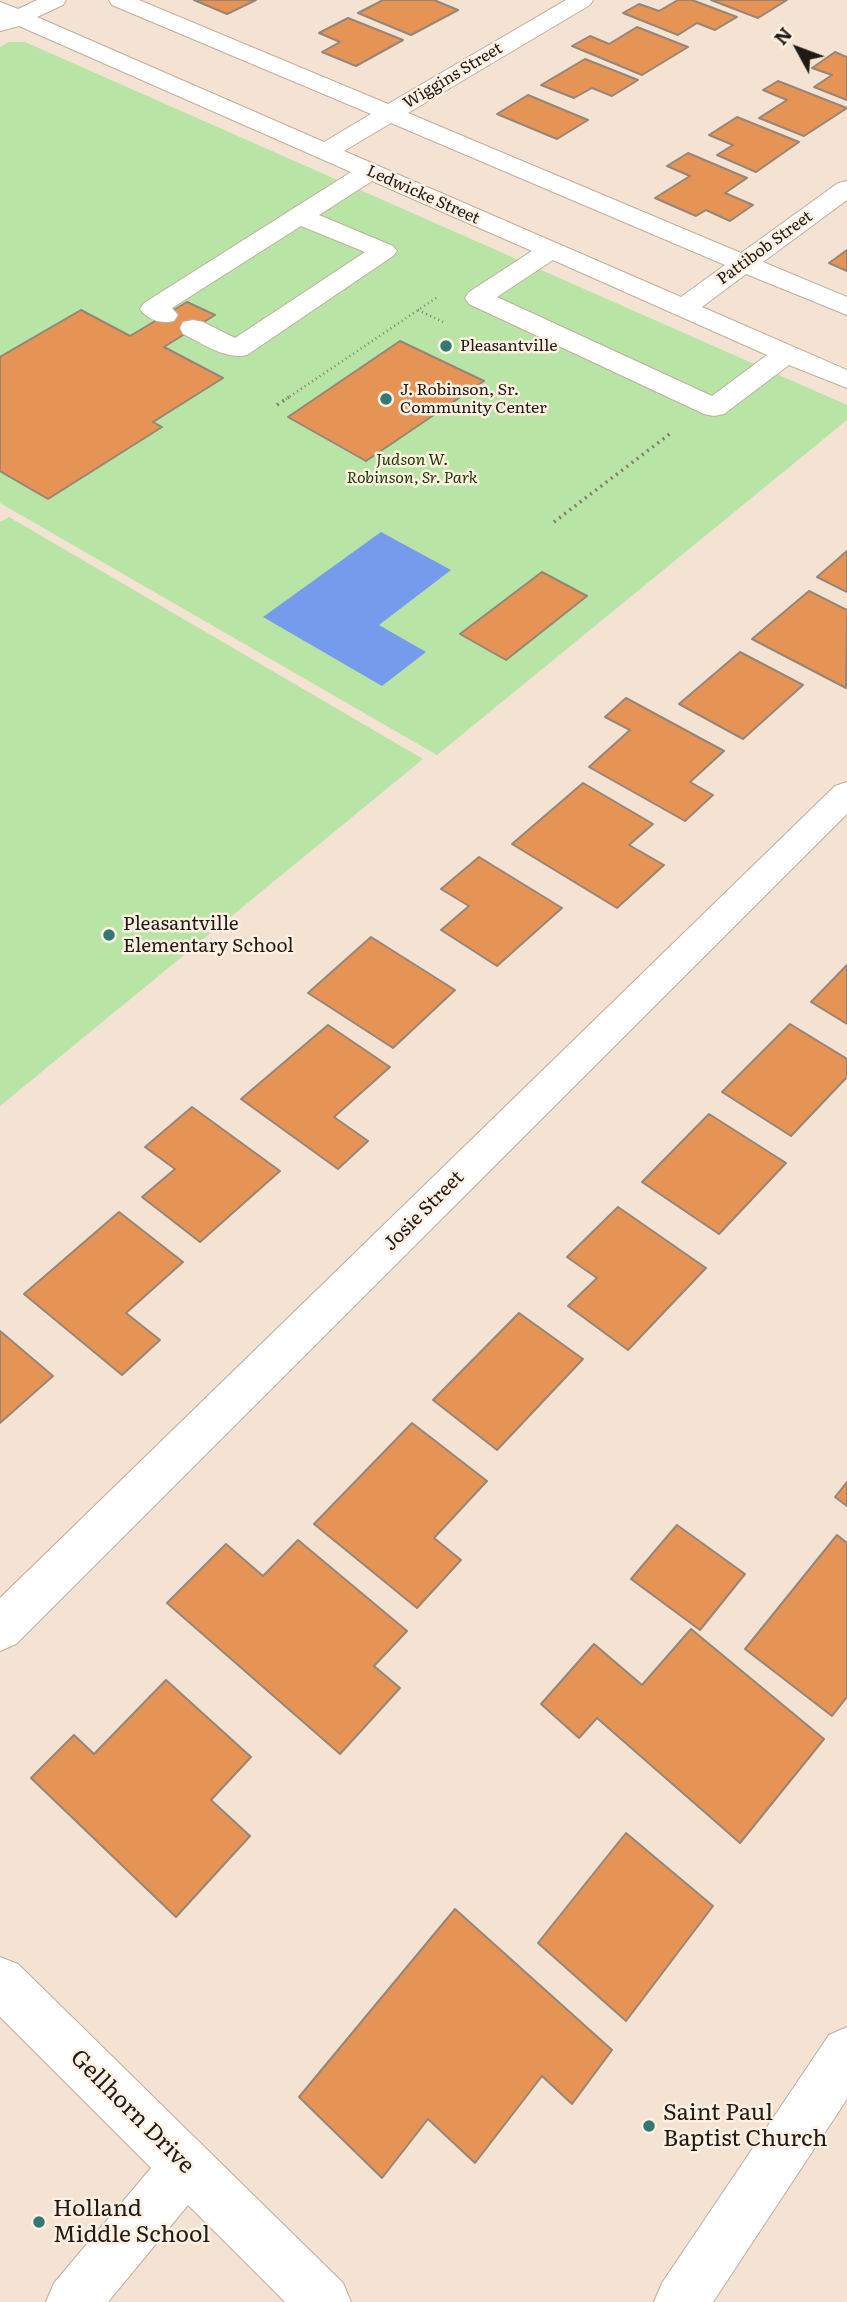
<!DOCTYPE html>
<style>
body{margin:0}
#map{position:relative;width:847px;height:2302px;overflow:hidden;background:#f4e3d2;font-family:Literata,serif}
canvas{display:block}
.north{position:absolute;left:763px;top:14px;width:70px;height:70px;-webkit-text-stroke:5px #fef1e3;paint-order:stroke;rotate:311deg;font-size:19px;font-weight:700;line-height:28px;text-align:center;color:#201a14}
.north::after{content:'';display:block;margin:auto;width:24px;height:32px;background:#201a14;clip-path:polygon(50% 0,100% 100%,50% 72%,0 100%)}
</style>
<div id="map">
<canvas width="847" height="2302"></canvas>
<div class="north">N</div>
</div>
<script>
const context = document.querySelector('canvas').getContext('2d');
context.lineJoin = 'round';
function paint(path, color) { context.fillStyle = color; context.fill(path, 'evenodd'); }
function strokePath(path, color, width, dash) { context.strokeStyle = color; context.lineWidth = width; context.lineCap = dash ? 'butt' : 'round'; context.setLineDash(dash || []); context.stroke(path); }
function drawText(font, color, halo, rows, align = 'center') {
  context.font = font + ' Literata,serif'; context.lineWidth = 5; context.setLineDash([]); context.textBaseline = 'middle'; context.strokeStyle = halo; context.fillStyle = color; for (const [text, x, y, turn = 0] of rows) {
    context.save(); context.translate(x, y); context.rotate((+turn || 0) * Math.PI / 180); context.textAlign = isNaN(turn) ? turn : align; if (halo) context.strokeText(text, 0, 0); context.fillText(text, 0, 0); context.restore();
  }
}
const green = new Path2D(`
 M9 42H25L847 405V420L437 755 0 503V47Z
 M9 517 423 759 0 1106V522Z`);
const water = new Path2D(`
 M381 532 451 570 379 625 426 652 382 686 263 617Z`);
const building = new Path2D(`
 M194 0H256L227 14Z
 M383 0H434L458 10 411 35 358 13Z
 M678 0H692L737 17 715 30 697 23 678 35 623 13 639 4 659 11Z
 M711 0H787L758 18Z
 M348 18 403 40 356 66 322 52 340 42 319 33Z
 M637 27 688 47 642 75 572 46 590 36 609 44Z
 M835 52 847 57V100L814 87 832 75 812 68Z
 M585 59 638 80 612 96 592 88 574 98 541 85Z
 M778 81 847 108 804 136 759 118 787 100 763 90Z
 M528 95 588 120 557 139 497 114Z
 M737 117 799 142 756 172 717 155 733 145 709 135Z
 M688 153 747 178 725 193 753 205 730 221 706 210 696 216 655 198 690 176 667 166Z
 M847 250V271L829 263Z
 M187 302 215 315 164 347 223 378 153 422 162 427 48 499 0 471V357L81 310 130 336Z
 M400 341 484 381 366 461 288 417Z
 M847 551V592L817 577Z
 M542 572 587 596 506 660 460 634Z
 M809 591 847 610 846 688 752 639Z
 M740 652 803 685 743 739 679 704Z
 M626 698 724 751 690 782 713 795 685 821 589 767 630 730 605 717Z
 M583 783 653 824 629 845 664 865 617 908 512 844Z
 M479 857 562 908 497 966 441 930 469 906 441 889Z
 M371 937 455 990 393 1048 308 993Z
 M847 965V1024L811 1002Z
 M790 1024 847 1059V1077L791 1136 722 1092Z
 M328 1025 390 1067 334 1117 368 1141 338 1169 241 1099Z
 M192 1107 280 1171 200 1242 142 1197 175 1169 145 1147Z
 M709 1114 786 1163 719 1234 642 1182Z
 M618 1207 706 1268 628 1350 568 1306 597 1278 567 1257Z
 M119 1212 183 1262 126 1313 160 1340 122 1375 24 1294Z
 M519 1313 583 1359 497 1450 433 1400Z
 M0 1331 53 1376 0 1423Z
 M412 1423 487 1481 434 1538 461 1560 417 1608 314 1524Z
 M847 1482V1506L835 1497Z
 M677 1525 745 1574 700 1630 631 1579Z
 M837 1535 847 1543V1697L832 1716 745 1649Z
 M298 1540 407 1631 374 1666 400 1688 340 1754 167 1603 226 1544 263 1576Z
 M691 1629 824 1739 740 1843 597 1718 579 1738 541 1704 594 1644 642 1685Z
 M166 1680 251 1757 211 1800 250 1836 176 1917 31 1778 74 1735 94 1754Z
 M626 1833 713 1906 626 2021 538 1943Z
 M455 1909 612 2050 572 2104 542 2076 475 2163 428 2119 382 2178 299 2097Z`);
const pathFar1 = new Path2D(`
 M418 310 443 322
 M286 399 439 296`);
const path = new Path2D(`
 M277 405 289 397
 M554 522 671 433`);
const minor = new Path2D(`
 M37 0H66L63 5 37 17 324 142 371 114 112 5 109 0H139L388 104 566 0H593L590 5 408 113 741 253 838 183 847 181V200L763 262 847 297V315L746 274 702 307 847 370V388L789 365 724 414 714 416 704 414 469 304 465 298 469 292 532 251 372 181 319 215 393 246 397 251 393 256 247 355C225 360 202 343 183 334L180 328 183 322 193 320 203 322 235 338 365 252 301 226 172 308 178 315 174 321C161 324 148 320 140 309L144 303 351 172 19 26 0 31V2L18 9ZM391 123 725 265 681 297 344 151ZM553 260 767 355 712 396 497 297Z
 M847 782V814L16 1644 0 1651V1598L835 786Z
 M0 1957 18 1964 343 2283 351 2302H285L188 2205 108 2302H46L54 2283 151 2168 0 2017Z
 M847 2027V2099L713 2302H654L662 2283 829 2035Z`);
const markers = [
 [446,346,7,"#317975"],
 [386,399,7,"#317975"],
 [109,935,7,"#317975"],
 [649,2126,7,"#317975"],
 [39,2222,7,"#317975"]
];
const farStreetnames = [
 ["Wiggins Street",453,76,-31],
 ["Ledwicke Street",423,195,24],
 ["Pattibob Street",765,248,-36]
];
const farPoinames = [
 ["Pleasantville",460,346],
 ["J. Robinson, Sr.",400,390],
 ["Community Center",400,408]
];
const farParknames = [
 ["Judson W.",412,460],
 ["Robinson, Sr. Park",412,478]
];
const poiNames = [
 ["Pleasantville",123,924],
 ["Elementary School",123,946]
];
const streetNames = [
 ["Josie Street",424,1211,-45]
];
const nearStreetnames = [
 ["Gellhorn Drive",132,2112,45]
];
const nearPoinames = [
 ["Saint Paul",663,2113],
 ["Baptist Church",663,2139],
 ["Holland",53,2209],
 ["Middle School",53,2235]
];
paint(green, '#b8e4a5');
paint(water, '#759cec');
paint(building, '#e69456');
strokePath(building, '#978578', 2);
strokePath(minor, '#bfae9e', 2);
strokePath(pathFar1, '#877c71', 2.5, [1, 3.5]);
strokePath(path, '#877c71', 3.5, [2, 4.5]);
paint(minor, '#fff');
for (const [x, y, r, color] of markers) { const dot = new Path2D(); dot.arc(x, y, r, 0, 2 * Math.PI); context.fillStyle = color; context.fill(dot); strokePath(dot, '#fef1e3', 2.5); }
drawText('16px', '#201a14', '#fef1e3', farStreetnames);
drawText('16px', '#201a14', '#fef1e3', farPoinames, 'left');
drawText('italic 16px', '#173b00', '#fef1e3', farParknames);
drawText('19px', '#201a14', '#fef1e3', poiNames, 'left');
drawText('19px', '#201a14', '#fef1e3', streetNames);
drawText('23px', '#201a14', '#fef1e3', nearStreetnames);
drawText('23px', '#201a14', '#fef1e3', nearPoinames, 'left');
</script>
